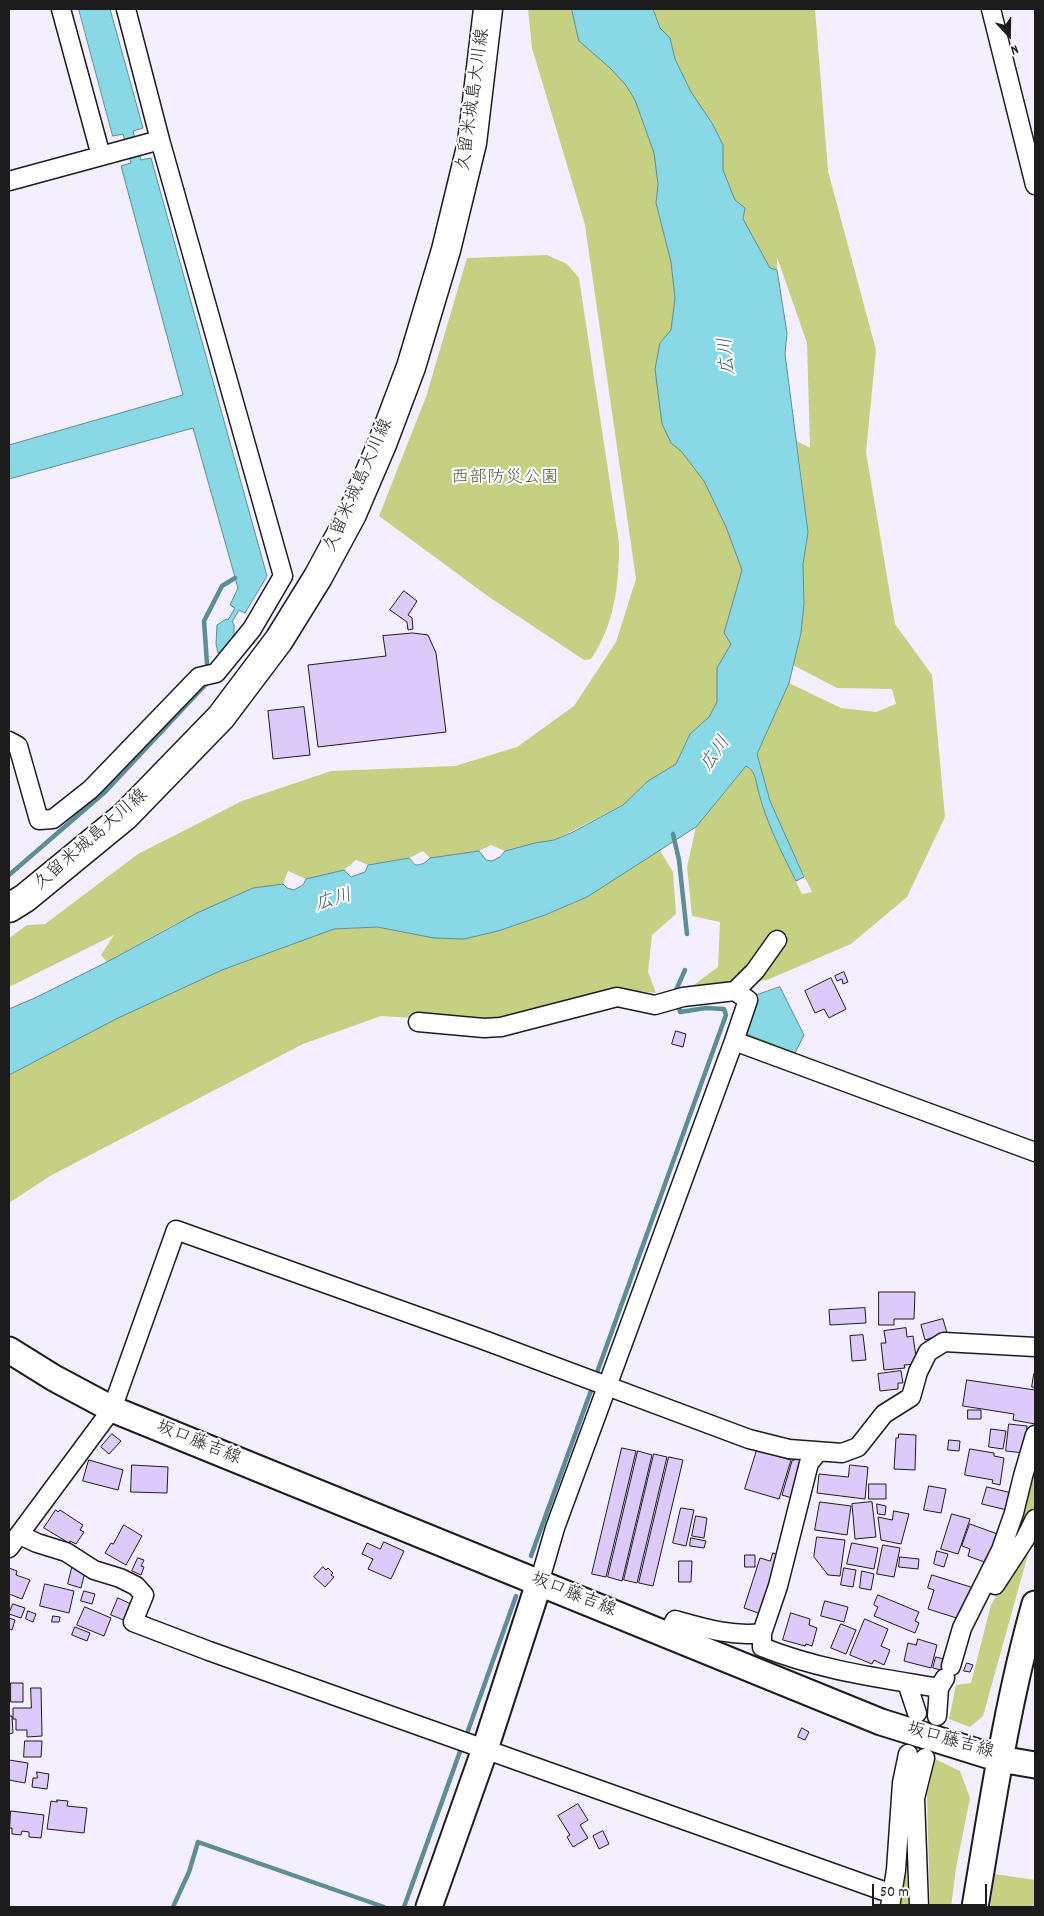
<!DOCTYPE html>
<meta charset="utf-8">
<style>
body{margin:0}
#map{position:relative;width:1044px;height:1916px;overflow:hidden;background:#f4effe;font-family:Dekko,sans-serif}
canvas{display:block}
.frame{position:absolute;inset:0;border:10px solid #1c1c1c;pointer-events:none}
.north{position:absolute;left:984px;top:10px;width:50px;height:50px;-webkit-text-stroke:4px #fff;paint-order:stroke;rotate:159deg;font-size:14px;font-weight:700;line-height:20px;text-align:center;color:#1c1c1c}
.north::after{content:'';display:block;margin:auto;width:18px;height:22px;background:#1c1c1c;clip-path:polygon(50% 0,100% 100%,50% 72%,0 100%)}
.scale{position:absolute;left:872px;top:1884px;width:115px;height:22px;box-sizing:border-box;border:2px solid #1c1c1c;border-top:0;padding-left:6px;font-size:15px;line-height:18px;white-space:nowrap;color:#1c1c1c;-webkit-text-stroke:4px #fff;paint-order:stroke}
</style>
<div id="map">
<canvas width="1044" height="1916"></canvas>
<div class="frame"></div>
<div class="north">N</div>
<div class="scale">50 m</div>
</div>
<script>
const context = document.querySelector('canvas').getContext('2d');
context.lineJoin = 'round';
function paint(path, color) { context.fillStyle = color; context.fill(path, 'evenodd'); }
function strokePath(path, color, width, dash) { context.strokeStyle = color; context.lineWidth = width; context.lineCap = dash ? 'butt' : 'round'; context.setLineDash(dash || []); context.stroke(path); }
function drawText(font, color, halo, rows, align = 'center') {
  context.font = font + ' Dekko,"Klee One",sans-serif'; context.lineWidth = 4; context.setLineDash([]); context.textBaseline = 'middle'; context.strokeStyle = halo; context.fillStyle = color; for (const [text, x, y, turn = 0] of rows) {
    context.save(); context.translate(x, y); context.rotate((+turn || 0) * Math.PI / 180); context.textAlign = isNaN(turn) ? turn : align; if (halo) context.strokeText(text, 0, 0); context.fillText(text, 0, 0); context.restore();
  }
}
const green = new Path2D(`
 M528 9H572L579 41 610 68 625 84 635 100 654 153 658 184 656 203 671 262 675 298 671 331 660 343 671 443 681 451 704 481 726 527 742 570 736 593 731 644 717 669V702L709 717 690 734 676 764 648 781 623 805 554 840 535 843 505 851 491 845 479 851 430 858 423 851 409 858 368 865 356 860 344 870 306 879 288 871 283 884 253 888 173 925 107 962 101 955 114 935 9 987V938L27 925 45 924 138 854 242 801 331 771 455 766 517 747 574 706 616 642 636 579 585 225 532 48Z
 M653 9H815L828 171 876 350 866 452 895 624 932 675 945 817 907 897 851 944 767 980 691 987 718 967 720 922 692 916 687 867 696 827 746 766C758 772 758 793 762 805 773 836 788 864 802 894L812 892 780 826 770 801 757 754 789 683 841 708 876 712 896 704 892 689 837 688 793 665 801 633 804 604 803 564 808 532 797 441 810 448 807 343 777 257V270L770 268 743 219 745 208 735 200 723 170V145L712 123 691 92 675 59 670 38 660 28Z
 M547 255 567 264 579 278 619 543C619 584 615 624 591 659L584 660 489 597 379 516 426 397 467 258Z
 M659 849 673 872 676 914 652 935 648 972 656 993 619 989 495 1023 381 1016 303 1044 50 1176 9 1203V1075L116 1019 222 970 334 929 377 927 434 938 464 939 498 931 545 915 587 897Z
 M1035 1451V1504L1032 1514 1009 1547Z
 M1035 1529 983 1716 970 1727 949 1719 956 1685 971 1683 991 1605Z
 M935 1759 960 1771 970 1798 956 1868 951 1907H930L927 1794Z
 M905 1851 909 1907H897Z
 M995 1874 1035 1880V1907H990Z`);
const water = new Path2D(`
 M79 9H110L143 128 133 131 141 160 151 158 267 576 245 613 239 610 232 622 234 624V635L223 654 218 653 216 644 217 625 226 619 228 620 235 608 230 605 238 588 193 428 9 479V445L183 395 121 166 131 163 123 134 113 136Z
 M572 9H653L660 28 670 38 675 59 691 92 712 123 723 145V170L735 200 745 208 743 219 770 268 777 270 787 333 785 354 808 532 803 564 804 604 801 633 789 683 757 754 770 801 804 877 796 881C781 851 766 822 758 790 756 781 755 770 746 766L696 827 587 897 545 915 498 931 464 939 434 938 377 927 334 929 222 970 116 1019 9 1075V1009L37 997 107 962 197 913 253 888 283 884 287 888 294 890 303 885 306 879 344 870 351 877 365 872 368 865 409 858 415 865C421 865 426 863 430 858L479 851 486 860 492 861 500 857 505 851 535 843 554 840 573 832 623 805 648 781 676 764 690 734 709 717 717 702V668L731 644 724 633 742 570 726 527 704 481 681 451 671 443 662 424 655 369 660 343 671 330 675 298 671 262 656 203 658 184 654 153 635 100 625 84 610 68 579 41Z
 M780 987 804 1035 795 1053 744 1033 757 995Z`);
const stream = new Path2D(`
 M207 664 204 621 222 586 235 578
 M673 834 679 860 687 934
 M9 875 105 792 207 683
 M676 994V990L685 970
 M595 1378 726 1015 724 1009 706 1008 680 1012 678 1002
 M531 1556 593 1385
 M465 1739 516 1596
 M173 1907 189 1872 198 1842 384 1907
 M404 1907 462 1746`);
const building = new Path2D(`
 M404 591 417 601 408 615 412 618 413 629 408 630 407 622 390 610Z
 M413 633 428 635 436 653 446 732 318 747 308 665 386 656 383 636Z
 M304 707 310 755 273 759 268 711Z
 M844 972 848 982 843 984 842 979 837 981 835 976Z
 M831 978 846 1009 829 1018 824 1009 815 1013 805 991Z
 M676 1031 686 1034 683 1047 672 1044Z
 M879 1292H915L914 1319H894V1325H879Z
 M865 1308 866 1323 830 1325 829 1310Z
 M943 1319 947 1333 925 1340 921 1325Z
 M906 1328 907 1337 913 1336 917 1364 904 1365 905 1368 884 1370 881 1343H886L884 1331Z
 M863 1335 866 1360 852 1361 850 1336Z
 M901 1371 903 1383H898V1389L880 1391 878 1374Z
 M1034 1374 1035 1375V1387H1032Z
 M967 1380 1035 1390V1424L1013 1420 1014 1414 963 1406Z
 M968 1410H981V1419H968Z
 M1009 1424 1027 1426 1024 1453 1006 1451Z
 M991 1429 1006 1431 1003 1449 989 1447Z
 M112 1434 121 1441 109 1454 101 1447Z
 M899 1434 916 1435 915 1470 894 1469 896 1438H898Z
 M949 1440 960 1441 959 1451 948 1450Z
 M622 1448 636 1451 606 1577 592 1574Z
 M970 1449 994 1453V1456L1004 1458 1000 1485 992 1483 993 1480 965 1475Z
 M757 1450 791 1460 779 1499 745 1489Z
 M638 1451 652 1455 622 1581 608 1577Z
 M654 1454 667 1457 637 1583 624 1580Z
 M807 1456 795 1499 782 1495 792 1461Z
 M669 1457 683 1460 653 1586 639 1583Z
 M89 1460 123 1470 118 1490 83 1481Z
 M132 1465 168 1467 167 1493 131 1492Z
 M850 1465 868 1467 865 1499 817 1493 819 1474 848 1477Z
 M869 1484H886V1499H869Z
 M929 1486 946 1489 941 1513 924 1510Z
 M987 1487 1016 1494 1011 1511 982 1504Z
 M820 1502 851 1506 847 1535 815 1530Z
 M872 1502 876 1537 855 1539 852 1504Z
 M877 1504 886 1506 885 1515 878 1514Z
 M681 1508 694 1510 686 1546 673 1543Z
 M56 1510 58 1512 60 1510 83 1525 80 1530 84 1532 76 1544 70 1541 69 1543 44 1528Z
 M894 1511 909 1514 901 1544 881 1540 878 1517 892 1520Z
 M952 1514 970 1519 958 1554 941 1549Z
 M696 1516 707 1518 704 1538 692 1536Z
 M970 1524 1003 1536 998 1551 991 1549 987 1563 968 1556 970 1549 962 1546Z
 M124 1525 142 1536 126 1565 105 1553 111 1543 113 1544Z
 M817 1537 845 1540 840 1576 828 1575 814 1557Z
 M691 1538 706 1541 704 1548 690 1546Z
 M384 1542 404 1551 391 1579 368 1569 373 1559 362 1554 367 1543 380 1549Z
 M852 1543 878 1548 874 1569 847 1564Z
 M883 1545 900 1548 894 1577 877 1574Z
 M937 1551 948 1554 944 1567 934 1564Z
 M773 1553 783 1557 764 1615 744 1608 760 1558 770 1561Z
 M745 1555H755V1567H745Z
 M900 1557 919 1559 918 1569 899 1567Z
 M138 1558 144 1560 141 1566 144 1567 141 1575 132 1571Z
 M679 1561H692L691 1582H679Z
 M73 1564 86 1568 81 1588 68 1584Z
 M323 1567 326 1570 328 1568 333 1573 331 1575 334 1577 325 1587 314 1577Z
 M9 1568 17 1571 16 1575 30 1580 22 1599 9 1594Z
 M844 1568 856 1570 853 1587 841 1585Z
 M862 1571 874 1574 871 1590 860 1588Z
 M932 1575 974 1588 963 1620 928 1609 934 1590 928 1588Z
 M45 1584 74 1591 69 1613 40 1606Z
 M84 1591 95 1594 92 1604 81 1601Z
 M878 1595 919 1612 915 1621 919 1623 915 1633 874 1616 878 1607 874 1605Z
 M118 1598 133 1605 126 1621 111 1615Z
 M825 1601 848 1607 844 1622 821 1616Z
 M13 1604 25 1608 21 1618 9 1614Z
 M85 1607 111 1618 104 1636 77 1625Z
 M28 1611 36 1614 33 1622 26 1619Z
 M791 1613 810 1619 809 1625 817 1628 812 1646 806 1644 805 1646 783 1640Z
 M53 1616 60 1617 59 1622H52Z
 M9 1618 15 1620 12 1630 9 1629Z
 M865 1619 888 1629 881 1646 890 1650 884 1665 874 1660 872 1664 850 1655Z
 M841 1624 856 1630 846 1654 831 1648Z
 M75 1627 90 1633 87 1641 72 1635Z
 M918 1639 937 1645 931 1668 904 1661 908 1643 916 1645Z
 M936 1657 944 1659 941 1670 933 1668Z
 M967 1663 973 1665 970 1672 964 1671Z
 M11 1683H23V1702H11Z
 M31 1688H41L42 1736 27 1737V1730H16V1719H13V1708H31Z
 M9 1716H12L13 1733 9 1734Z
 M802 1728 809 1732 805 1740 798 1737Z
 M25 1741H42L41 1757H24Z
 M9 1760 28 1763 25 1783 9 1780Z
 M37 1772 49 1774 47 1789 32 1787 33 1778H37Z
 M57 1800 68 1801 67 1806 87 1808 84 1833 47 1829 51 1801 57 1802Z
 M578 1804 588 1820 580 1825 588 1838 573 1847 567 1837 570 1835 558 1816Z
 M11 1811 44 1815 41 1838 29 1837V1832L22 1831 21 1835 12 1834V1828H10Z
 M603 1831 609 1844 599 1849 593 1836Z`);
const street = new Path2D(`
 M61 9 101 156
 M991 9 1035 185
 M9 181 160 140 126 9
 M9 741 18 746 39 820 53 819 91 789 199 677 216 673 252 629 283 576 160 140
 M418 1022 484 1028 501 1027 617 997 655 1005 683 997 735 991 755 971 777 940
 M734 1041 748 1000 735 991
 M818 1452 809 1463 778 1586 762 1633V1647C819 1670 880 1678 939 1688
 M20 1535 37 1543 66 1552 94 1570 120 1578 136 1586 144 1595 133 1622 209 1651 892 1894
 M9 1548 112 1409 176 1230 481 1339 749 1439 789 1449 842 1453 858 1447 884 1414 911 1397 918 1372 928 1352 944 1342 1035 1347
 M539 1583 555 1528 734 1041 1035 1152
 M995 1585 1025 1539 1035 1519
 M668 1634 675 1620C704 1628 732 1637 762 1633
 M951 1666 962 1628 1001 1550 1014 1513 1023 1476 1035 1435
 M907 1683 917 1713
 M937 1716 939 1688 945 1678
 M890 1907 896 1870 902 1783 908 1754
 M919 1907 915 1798 925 1758`);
const secondary = new Path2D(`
 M9 1350 54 1378 112 1409 881 1722 1000 1759 1035 1765
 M429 1907 485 1749 539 1583
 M975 1907C992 1806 1007 1703 1035 1604`);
const primary = new Path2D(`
 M9 908 25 898 125 816 221 717 279 640 318 577 352 514 382 444 411 367 446 250 472 143 488 9`);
const streetNames = [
 ["久留米城島大川線",475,100,-82],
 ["久留米城島大川線",360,486,-66],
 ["久留米城島大川線",92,841,-41],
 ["坂口藤吉線",198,1444,22],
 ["坂口藤吉線",573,1596,22],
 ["坂口藤吉線",950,1742,16]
];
const parkNames = [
 ["西部防災公園",505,480]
];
const waterNames = [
 ["広川",729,356,-95],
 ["広川",717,755,-56],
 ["広川",334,902,-17]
];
paint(green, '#c5d083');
paint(water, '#89d8e6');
strokePath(water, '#5d8d95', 1);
strokePath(stream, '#5d8d95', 4.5);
paint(building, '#dccafb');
strokePath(building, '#1c1c1c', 1);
strokePath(street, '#1c1c1c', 21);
strokePath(secondary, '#1c1c1c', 29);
strokePath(primary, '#1c1c1c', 31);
strokePath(street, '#fff', 18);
strokePath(secondary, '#fff', 25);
strokePath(primary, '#fff', 28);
drawText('18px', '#1c1c1c', '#fff', streetNames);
drawText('18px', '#575b40', '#fff', parkNames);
drawText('italic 19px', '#425e63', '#fff', waterNames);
</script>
